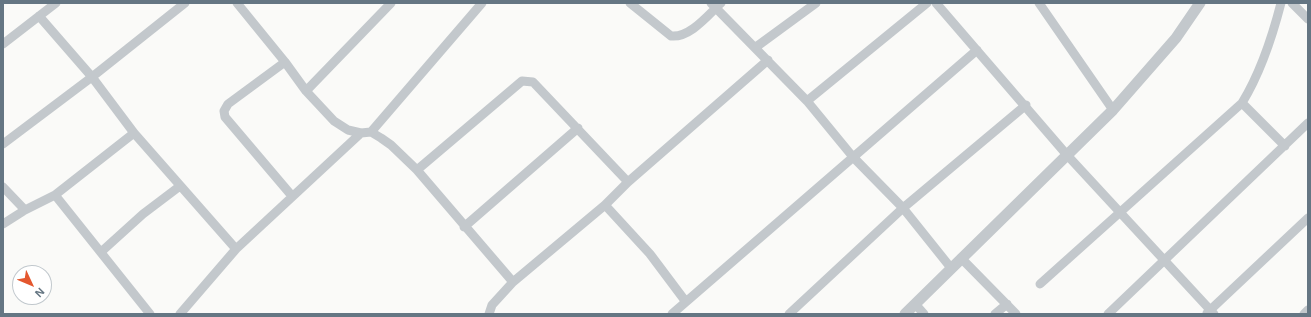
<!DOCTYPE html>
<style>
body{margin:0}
#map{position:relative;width:1311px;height:317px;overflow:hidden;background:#fafaf8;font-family:Arial,sans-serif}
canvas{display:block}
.frame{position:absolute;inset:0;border:4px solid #657683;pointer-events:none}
.north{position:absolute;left:12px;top:265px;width:40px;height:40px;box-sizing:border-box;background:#fff;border:1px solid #c1c8cd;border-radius:50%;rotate:134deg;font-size:11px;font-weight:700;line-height:16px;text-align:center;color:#657683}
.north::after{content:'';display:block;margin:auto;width:14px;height:18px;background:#e4572e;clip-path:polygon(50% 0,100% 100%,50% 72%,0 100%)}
</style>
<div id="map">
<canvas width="1311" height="317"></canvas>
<div class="frame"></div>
<div class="north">N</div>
</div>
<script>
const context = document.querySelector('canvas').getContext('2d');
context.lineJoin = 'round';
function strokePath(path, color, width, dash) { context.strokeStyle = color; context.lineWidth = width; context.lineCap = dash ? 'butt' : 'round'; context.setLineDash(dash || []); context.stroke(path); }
const minor = new Path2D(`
 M237 3 285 62 306 91 334 121 348 130 361 133 371 132 381 138 391 145 417 170 522 81 533 82 628 182
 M630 3 671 36C690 38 708 15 721 3
 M711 3 807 101 853 157 903 208 951 268
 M936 3 1067 155 1214 314
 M1039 3 1113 110
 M1281 3C1272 38 1261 72 1242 103L1285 146
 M1292 3 1308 19
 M39 16 92 77 134 133 236 249
 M3 44 56 3
 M756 47 816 3
 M285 62 228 104 224 111 225 117 292 196
 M306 91 391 3
 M807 101 927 3
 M371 132 482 3
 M134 133 55 195 150 314
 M3 144 92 77 185 3
 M417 170 513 282
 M3 187 25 210
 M605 205 650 254 686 302
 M3 224 25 210 55 195
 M464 227 578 128
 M101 252 143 214 180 186
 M961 258 1016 314
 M1040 284 1242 103
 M916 305 924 314
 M1207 313 1308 218
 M180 314 236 249 361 133
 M489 314 492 305 513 282 605 205 628 182 768 60
 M672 314 977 50
 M789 314 903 208 1026 105
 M995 314 1007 304
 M1108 314 1308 123
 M1304 314 1308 310`);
const tertiary = new Path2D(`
 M905 314 1113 110 1176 38 1200 3`);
strokePath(minor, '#c3c8cc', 9);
strokePath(tertiary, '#c3c8cc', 11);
</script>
